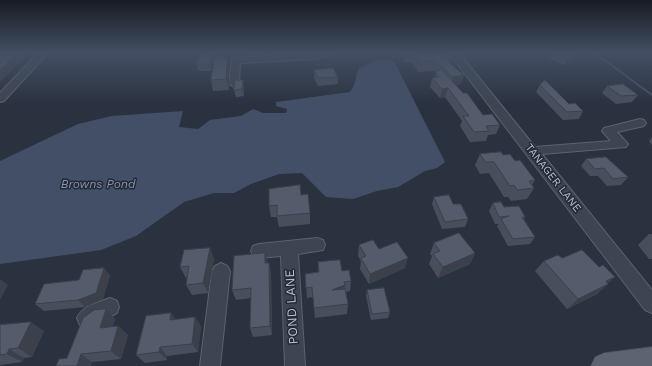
<!DOCTYPE html>
<style>
body{margin:0}
canvas{display:block;background:#2a3240}
</style>
<canvas width="652" height="366"></canvas>
<script>
const context = document.querySelector('canvas').getContext('2d');
context.lineJoin = 'round';
function paint(path, color) { context.fillStyle = color; context.fill(path, 'evenodd'); }
function strokePath(path, color, width, dash) { context.strokeStyle = color; context.lineWidth = width; context.lineCap = dash ? 'butt' : 'round'; context.setLineDash(dash || []); context.stroke(path); }
function drawText(font, color, halo, rows, align = 'center') {
  context.font = font + ' "Work Sans",sans-serif'; context.lineWidth = 3; context.setLineDash([]); context.textBaseline = 'middle'; context.strokeStyle = halo; context.fillStyle = color; for (const [text, x, y, turn = 0] of rows) {
    context.save(); context.translate(x, y); context.rotate((+turn || 0) * Math.PI / 180); context.textAlign = isNaN(turn) ? turn : align; if (halo) context.strokeText(text, 0, 0); context.fillText(text, 0, 0); context.restore();
  }
}
const water = new Path2D(`
 M378 60H391L395 63 445 162 437 168 425 171 398 187 377 191 353 199 326 197 302 173 279 174 251 184 234 193H214L184 202 136 236 101 250 0 264V161L78 124 112 116 183 111 179 127 198 129 210 120 241 116 253 109 263 113H286L287 109 276 106V102L350 92C356 85 355 77 359 68Z`);
const stream = new Path2D(`
 M595 53 652 95`);
const minor = new Path2D(`
 M38 53H48L4 101 0 102V93Z
 M317 53H334L316 59 240 63 239 84 234 87 229 84 232 58Z
 M449 53H459L535 147 611 141 602 131 604 128 640 119 644 120 646 123 644 126 617 132 628 144 626 147 542 154 652 290V313L645 310Z
 M317 238 323 240 325 245 323 250 298 254 305 366H285L281 256 259 258 253 256 251 251 253 246 259 244Z
 M221 263 227 266 230 271 220 366H200L212 271 215 266Z
 M110 298 117 301 119 307 117 313 87 327 80 325 77 318C83 305 98 303 110 298Z`);
const major = new Path2D(`
 M652 347V366H591L595 357 604 353Z`);
const wall = new Path2D(`
 M212 53 214 60 211 71H198L196 64Z
 M401 53H447L452 59 451 64 461 84 456 85 483 115 500 125 496 134 488 135 486 141 470 142 460 126 462 121 445 97 440 98 430 87 432 78 435 77 436 73 433 71 418 72 412 62 405 63 401 55Z
 M553 53H578L577 56 564 65 550 59Z
 M224 57 229 70V90L213 91 211 80Z
 M314 70 338 77V84L318 86 314 78Z
 M540 85 569 104 583 111 579 119 563 120 536 92Z
 M607 86 638 95 632 102 616 104 602 93Z
 M244 87V96L236 97 234 90Z
 M652 137V145L649 141Z
 M480 154 503 155 515 161 535 180 532 185 534 188 527 199 511 201 508 197H504L489 173 480 174 475 165Z
 M586 159 628 177 621 185 607 186 598 176H590L581 166Z
 M301 195 310 213V224L279 227 277 217H271L269 206Z
 M434 197 453 204 468 219 465 227 442 229 432 204Z
 M493 203 504 207 525 217 524 219 535 237 530 244 508 246 497 226 499 224H495L489 211Z
 M649 234H652V259H649L638 245Z
 M434 243 475 253 470 264 438 278 429 264 432 256 430 254Z
 M359 245 379 249 405 268 369 284 360 269 361 261 358 256Z
 M214 258 208 293 192 295 186 285 188 277 186 278 180 267Z
 M562 258 599 267 615 277 608 283V284L597 294 567 309 535 271 544 261Z
 M318 262 342 271 351 281 350 291 346 292 348 304 347 314 315 318 313 297 307 298 305 274 318 272Z
 M267 263H269L271 273 272 335 253 337 250 328 251 298 236 300 232 290Z
 M110 275 103 299 85 307 44 311 35 304 79 280Z
 M367 290 390 312 388 318 371 320 366 296Z
 M106 309 115 319 113 326H118L128 335 121 359 92 362 67 358Z
 M176 319 201 326 198 352 167 356V360L145 363 136 355Z
 M0 325 44 331 32 357 24 358 22 362 0 365Z`);
const shadedWall = new Path2D(`
 M18 53H26L27 55 0 82V70Z
 M212 53 214 60 211 71 209 64Z
 M572 53H578L577 56 564 65 570 55Z
 M227 59 229 70V90L226 79Z
 M464 75 461 84 450 86 453 77Z
 M243 80 244 87V96L242 89Z
 M448 88 445 97 440 98 442 89Z
 M210 248 214 258 208 293 203 283Z
 M265 253 268 263H265Z
 M475 253 470 264 438 278 443 267Z
 M408 258 405 268 369 284 370 274Z
 M269 263 271 273 272 335 270 326Z
 M104 268 110 275 103 299 85 307 78 300Z
 M615 277 605 285 608 284 597 294 567 309 578 299 606 281Z
 M0 279 8 285 0 300Z
 M345 285 344 295 332 290Z
 M106 309 115 319 110 337 100 328Z
 M171 313 178 322 170 320Z
 M195 317 201 326 198 352 192 344Z
 M31 322 44 331 32 357 18 348Z
 M118 326 128 335 121 359 111 351Z
 M160 347 167 356V360L159 352Z
 M9 349 24 358 22 362 7 354Z
 M81 354 92 362 91 366H77Z`);
const building = new Path2D(`
 M3 53H18L0 70V55Z
 M212 53 209 64H196L200 54Z
 M414 53H447L452 59 446 60 464 75 453 77 435 61 420 62Z
 M215 57H224V60L227 59 226 79 211 80Z
 M333 68 338 77 318 78 314 70Z
 M441 69 463 93H467L483 115 492 114 500 125 486 126 489 131 474 132 463 116H469L448 88 442 89 432 78 439 77 436 73Z
 M235 80H243L242 89 234 90Z
 M545 80 569 104 575 103 583 111 567 112 540 85Z
 M623 84 638 95 621 96 607 86Z
 M501 152 503 155 510 154 515 161 520 160 535 180 529 181 534 188 517 190 514 185 510 186 494 162H485L480 154Z
 M606 157 628 177 613 179 604 168 595 169 586 159Z
 M300 185 301 195 308 194 310 213 277 216V205L269 206V189Z
 M449 195 453 204H461L468 219 445 222 434 197Z
 M501 202 504 207 519 206 525 217H522L535 237 513 239 501 219 509 216 499 217 493 203Z
 M459 233 475 253 443 267 433 254 440 251 434 243Z
 M373 240 379 249 397 242 408 258 370 274 361 258 366 256 359 245Z
 M210 248 203 283 186 285 189 266 180 267 184 250Z
 M582 250 599 267 603 265 615 277 606 281 608 284 578 299 544 261 558 255 562 258Z
 M265 253V263H269L270 326 250 328 251 288 232 290 234 256Z
 M340 260 342 271 349 270 351 281 344 282 345 285 332 290 345 289 348 304 314 308 312 287 306 288 305 274 319 272 318 262Z
 M104 268 96 293 78 300 35 304 44 284 79 280 83 270Z
 M384 288 390 312 372 314 367 290Z
 M106 309 100 328 118 326 111 351 81 354 77 366H56L59 359 67 358 83 318 94 310Z
 M171 313 170 320 195 317 192 344 160 347 159 352 136 355 146 316Z
 M31 322 18 348 9 349 7 354 0 355V325Z`);
const streetNames = [
 ["TANAGER LANE",553,178,52]
];
const waterNames = [
 ["Browns Pond",98,184]
];
const nearStreetnames = [
 ["POND LANE",292,307,-93]
];
paint(water, '#424f67');
strokePath(stream, '#424f67', 2);
strokePath(minor, '#5c626e', 2);
strokePath(major, '#484d5a', 1);
paint(minor, '#3e4451');
paint(major, '#5d6370');
paint(wall, '#484e5c');
paint(shadedWall, '#3b404b');
paint(building, '#545b6b');
strokePath(building, '#3b404b', 1);
const sky = context.createLinearGradient(0, 0, 0, 104);
sky.addColorStop(0, '#171c23');
sky.addColorStop(0.51, '#444f64');
sky.addColorStop(1, '#444f6400');
context.fillStyle = sky;
context.fillRect(0, 0, 652, 104);
drawText('11px', '#bbc0cb', '#232936', streetNames);
drawText('italic 12px', '#8694ae', '#232936', waterNames);
drawText('13px', '#bbc0cb', '#232936', nearStreetnames);
</script>
